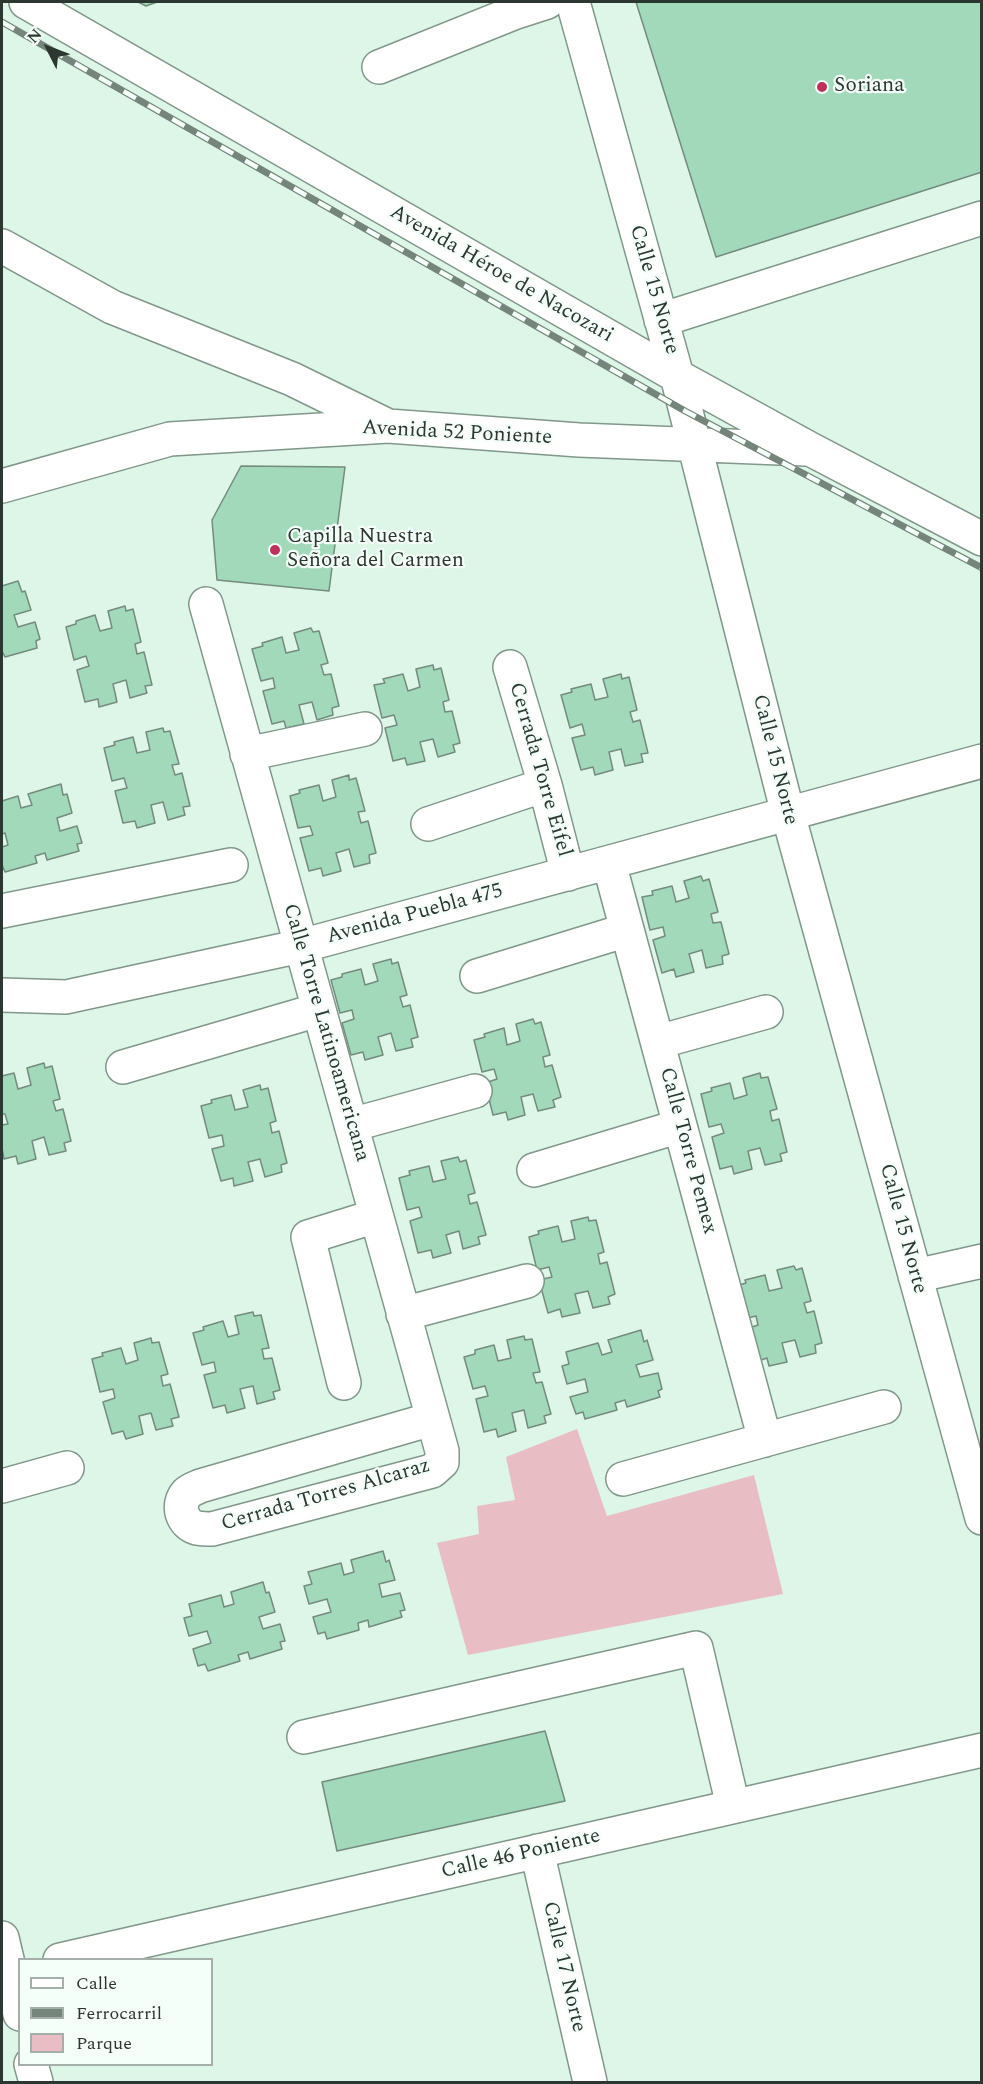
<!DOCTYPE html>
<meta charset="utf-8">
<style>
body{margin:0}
#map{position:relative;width:983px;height:2084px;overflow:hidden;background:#ddf6e8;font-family:Spectral,serif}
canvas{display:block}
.frame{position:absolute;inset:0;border:3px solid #2d3731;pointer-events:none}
.legend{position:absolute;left:18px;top:1958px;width:195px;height:108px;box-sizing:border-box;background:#f5fff9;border:2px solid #a5afa9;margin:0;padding:8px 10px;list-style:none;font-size:18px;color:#2d3731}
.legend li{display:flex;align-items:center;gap:12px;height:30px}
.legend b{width:30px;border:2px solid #a5afa9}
.north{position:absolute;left:18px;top:18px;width:60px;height:60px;-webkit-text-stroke:4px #f5fff9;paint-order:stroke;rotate:312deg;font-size:16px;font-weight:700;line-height:24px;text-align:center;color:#2d3731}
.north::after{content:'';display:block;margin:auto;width:21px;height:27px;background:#2d3731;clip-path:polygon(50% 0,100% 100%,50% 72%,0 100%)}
</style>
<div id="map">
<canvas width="983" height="2084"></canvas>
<div class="frame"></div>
<ul class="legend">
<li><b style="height:8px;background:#fff"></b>Calle</li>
<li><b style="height:8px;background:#75857c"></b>Ferrocarril</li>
<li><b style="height:16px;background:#e9bdc4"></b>Parque</li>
</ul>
<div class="north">N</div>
</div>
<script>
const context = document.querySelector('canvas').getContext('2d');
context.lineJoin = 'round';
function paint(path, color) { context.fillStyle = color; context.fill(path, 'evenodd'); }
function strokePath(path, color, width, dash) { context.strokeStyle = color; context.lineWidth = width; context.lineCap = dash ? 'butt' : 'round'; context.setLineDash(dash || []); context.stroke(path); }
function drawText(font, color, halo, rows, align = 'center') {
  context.font = font + ' Spectral,serif'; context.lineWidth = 4.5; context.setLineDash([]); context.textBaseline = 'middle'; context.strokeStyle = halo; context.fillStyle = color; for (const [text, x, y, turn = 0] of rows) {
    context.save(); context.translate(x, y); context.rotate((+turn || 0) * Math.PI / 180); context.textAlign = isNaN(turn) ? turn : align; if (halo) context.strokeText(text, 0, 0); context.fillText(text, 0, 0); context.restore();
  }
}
const green = new Path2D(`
 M577 1429 607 1516 754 1475 783 1594 468 1655 437 1543 479 1534 477 1506 515 1500 506 1457Z`);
const building = new Path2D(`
 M138 2H157L146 6Z
 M636 2H982V172L716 257Z
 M241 466 345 467 329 591 217 580 212 520Z
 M18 581 22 592 25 591 31 610 14 615 18 627 35 622 40 639 36 641 37 648 5 657 2 651V586Z
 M125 606 126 611 133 609 141 642 135 644 137 654 144 652 152 685 145 686 147 693 130 698 126 680 113 684 117 702 99 707 98 699 85 702 77 670 89 666 86 656 74 660 66 627 76 624V621L95 615 100 631 112 628 108 611Z
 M311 628 313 632 319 631 328 663 321 665 324 675 331 674 339 706 332 708 333 715 317 720 312 702 299 705 304 724 286 728 284 721 272 724 263 691 275 688 273 678 261 681 252 649 263 646 262 643 282 637 286 653 299 650 294 633Z
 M433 665 434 670 441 668 449 700 443 702 445 712 452 711 460 743 453 745 455 752 438 757 433 739 420 742 425 761 407 765 405 758 393 761 385 728 397 725 394 715 382 718 374 685 385 683 383 679 403 674 408 691 420 687 416 669Z
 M621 674 622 679 629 677 637 710 630 712 633 722 640 720 648 753 641 754 643 762 625 766 621 749 609 752 613 770 595 775 593 767 581 770 572 738 585 735 582 724 570 728 561 695 572 692 571 689 591 684 595 700 608 697 603 679Z
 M163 728 164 732 170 731 179 764 172 765 175 775 182 773 190 806 183 807 185 815 168 820 163 802 151 805 155 823 137 828 135 821 123 823 115 791 127 788 124 778 112 781 104 748 115 745 114 742 133 737 137 753 150 750 146 732Z
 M349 775V780L356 778 365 811 358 812 361 823 368 821 376 853 369 855 370 863 354 867 349 849 336 853 341 871 323 876 321 868 309 871 300 838 313 835 310 826 298 828 290 796 300 793 299 790 319 785 323 801 336 797 332 780Z
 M61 784 63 795 67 794 72 813 57 818 60 831 77 826 82 843 77 844 79 851 47 860 45 853 35 856 37 863 5 872 2 865V847L8 845 5 833 2 834V801L18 796 21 808 32 805 28 794Z
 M701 876 703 881 709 879 718 912 711 914 713 923 721 922 729 954 722 956 723 964 706 968 702 950 689 954 694 972 676 977 674 969 662 973 653 940 665 936 663 927 650 930 642 897 653 895 652 891 672 886 676 902 689 898 684 881Z
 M391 959 392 964 398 962 407 995 400 997 403 1007 410 1005 418 1037 411 1039 413 1047 396 1051 391 1033 378 1037 383 1055 365 1060 363 1052 351 1055 342 1023 354 1019 352 1010 340 1013 331 980 342 977V974L361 969 365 985 378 981 373 964Z
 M533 1019 535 1024 541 1022 550 1055 543 1057 545 1067 552 1065 561 1097 553 1100 555 1107 538 1111 533 1094 521 1097 525 1115 508 1120 506 1112 493 1115 485 1083 497 1079 494 1069 482 1072 474 1040 485 1037 484 1034 504 1028 507 1045 520 1041 516 1024Z
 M44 1063 45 1068 52 1066 60 1099 53 1101 56 1111 63 1109 71 1141 64 1143 66 1151 49 1155 44 1137 32 1141 36 1159 18 1164 16 1156 4 1159 2 1148V1125L8 1124 5 1114H2V1076L14 1073 18 1089 31 1085 27 1068Z
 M760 1073 761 1078 768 1077 777 1109 770 1111 772 1121 779 1119 787 1152 780 1154 782 1161 765 1165 760 1148 748 1151 752 1169 734 1174 732 1166 720 1169 712 1137 724 1133 721 1124 709 1127 701 1094 712 1091 711 1088 730 1083 734 1099 747 1095 743 1078Z
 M260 1085 261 1090 268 1088 276 1121 270 1123 272 1133 279 1131 287 1163 281 1165 282 1172 265 1177 260 1159 248 1162 253 1181 234 1186 233 1178 221 1181 212 1149 224 1146 222 1135 209 1138 201 1106 212 1103 211 1100 231 1095 235 1110 248 1107 243 1090Z
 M458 1157 460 1162 466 1160 475 1193 468 1195 470 1204 477 1202 486 1235 478 1237 480 1244 463 1249 459 1231 446 1235 451 1253 433 1258 431 1250 418 1253 410 1221 422 1217 419 1207 407 1210 399 1178 410 1175 409 1171 429 1166 433 1182 446 1179 441 1161Z
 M588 1217 589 1221 596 1220 604 1252 598 1254 600 1264 607 1262 615 1294 608 1297 610 1304 593 1308 588 1291 575 1294 580 1313 562 1317 560 1309 548 1313 539 1280 552 1277 549 1267 537 1270 529 1237 539 1234 538 1231 558 1226 562 1242 575 1239 571 1221Z
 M794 1266 796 1270 802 1268 811 1301 804 1303 807 1313 814 1311 822 1343 815 1345 816 1353 800 1357 795 1340 782 1343 787 1362 769 1366 767 1358 755 1362 746 1329 758 1325 756 1316 743 1319 736 1286 746 1283 745 1280 765 1275 769 1291 782 1288 777 1270Z
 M253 1312 254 1316 261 1315 269 1348 262 1349 264 1359 272 1358 280 1390 273 1392 275 1399 257 1404 253 1386 240 1389 245 1408 227 1413 225 1405 213 1408 204 1375 216 1372 214 1362 202 1365 193 1333 204 1330 203 1327 223 1321 228 1337 239 1334 235 1316Z
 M641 1330 644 1342 647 1340 653 1360 636 1365 640 1377 658 1373 662 1389 658 1391 660 1397 627 1407 625 1400 615 1403 617 1410 585 1419 583 1412 576 1414 570 1397 588 1392 585 1379 567 1384 562 1366 569 1364 566 1352 598 1343 602 1355 612 1352 608 1340Z
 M524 1336 525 1340 532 1339 540 1372 533 1373 536 1383 542 1382 551 1414 544 1416 546 1423 528 1428 524 1410 512 1413 516 1431 498 1437 496 1429 484 1432 476 1399 488 1396 485 1386 473 1389 464 1357 475 1354V1350L494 1345 498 1361 511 1358 507 1340Z
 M151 1338 152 1343 159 1342 168 1374 161 1376 163 1386 170 1384 179 1417 171 1419 173 1426 156 1430 151 1413 139 1416 143 1434 126 1439 123 1431 112 1434 103 1402 115 1398 113 1389 100 1392 92 1359 103 1356 102 1353 121 1348 126 1364 138 1360 134 1343Z
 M383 1551 386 1562 389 1560 395 1580 379 1584 382 1597 400 1593 405 1610 400 1611 402 1617 369 1627 368 1620 358 1623 359 1630 327 1639 325 1632 318 1634 313 1617 331 1612 327 1599 309 1604 304 1586 312 1584 308 1572 341 1563 344 1575 354 1572 351 1560Z
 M263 1582 266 1593 269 1592 275 1612 259 1617 263 1629 280 1624 285 1641 280 1642 282 1649 250 1659 248 1652 238 1655 240 1661 208 1671 205 1664 198 1666 193 1649 211 1643 207 1631 189 1636 184 1618 192 1616 189 1604 221 1595 224 1607 234 1604 231 1592Z
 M545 1731 565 1801 337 1851 322 1782Z`);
const minor = new Path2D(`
 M26 2 677 376 810 449 982 539
 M573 2 677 376 788 814 982 1518
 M379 67 516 12 547 2
 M2 246 112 307 292 379 386 425
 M661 320 982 218
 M2 486 170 439 388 426 579 440 805 449
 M206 604 442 1451V1462L432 1471 212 1529C207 1529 202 1529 197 1528 182 1524 176 1505 187 1493 190 1490 196 1488 200 1486L432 1419
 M510 667 545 785 568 874
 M247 754 365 729
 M428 824 545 785
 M609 863 765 1440
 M2 911 231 865
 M477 976 627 930
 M2 995 66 997 301 946 982 761
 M658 1042 766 1012
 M123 1067 318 1010
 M351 1125 475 1091
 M534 1170 680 1126
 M915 1276 982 1261
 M403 1314 527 1281
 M344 1383 308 1237 376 1216
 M623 1479 884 1407
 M2 1486 67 1468
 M304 1737 696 1648 733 1806
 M537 1851 590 2082
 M2 1938 20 2014
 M60 1960 982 1750
 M31 2064 36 2082`);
const rail = new Path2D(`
 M2 22 685 411 982 568`);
const markers = [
 [822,87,6,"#bf305c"],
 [275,550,6,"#bf305c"]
];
const poiNames = [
 ["Soriana",834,87],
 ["Capilla Nuestra",287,538],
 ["Señora del Carmen",287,562]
];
const streetNames = [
 ["Avenida Héroe de Nacozari",501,275,30],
 ["Calle 15 Norte",653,290,74],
 ["Avenida 52 Poniente",457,434,3],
 ["Calle 15 Norte",774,760,76],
 ["Cerrada Torre Eifel",539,770,74],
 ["Avenida Puebla 475",415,915,-15],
 ["Calle Torre Latinoamericana",325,1033,74],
 ["Calle Torre Pemex",687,1151,75],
 ["Calle 15 Norte",902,1229,75],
 ["Cerrada Torres Alcaraz",326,1496,-16],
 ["Calle 46 Poniente",521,1855,-13],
 ["Calle 17 Norte",563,1967,77]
];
paint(green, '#e9bdc4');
paint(building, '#a1d9ba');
strokePath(building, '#748b7e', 1.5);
strokePath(minor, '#80978a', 36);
strokePath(minor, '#fff', 33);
strokePath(rail, '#75857c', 7);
strokePath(rail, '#f5fff9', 4.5, [14]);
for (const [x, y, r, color] of markers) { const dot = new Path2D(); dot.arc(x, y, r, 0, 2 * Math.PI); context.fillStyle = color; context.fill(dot); strokePath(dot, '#f5fff9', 2); }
drawText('21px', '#2d3731', '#f5fff9', poiNames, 'left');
drawText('21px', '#2d3731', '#f5fff9', streetNames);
</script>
